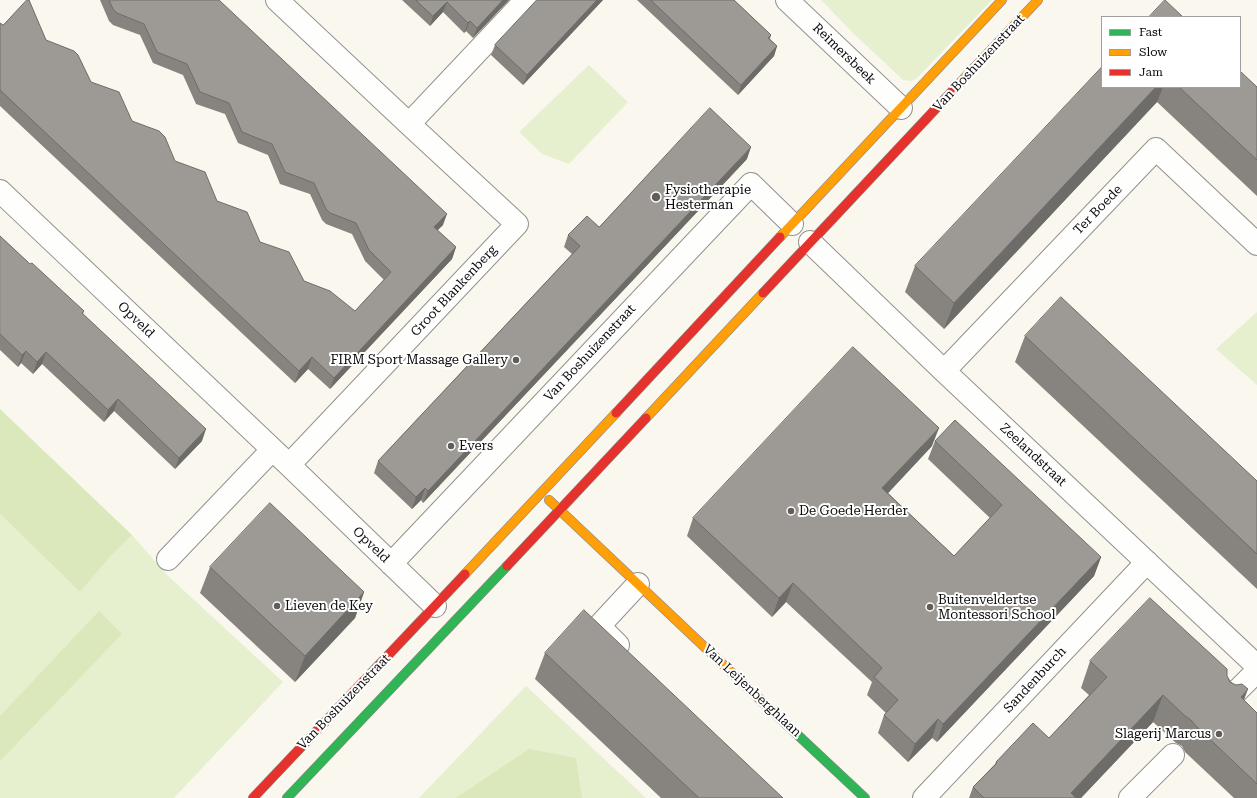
<!DOCTYPE html>
<style>
body{margin:0}
#map{position:relative;width:1257px;height:798px;overflow:hidden;background:#faf7ef;font-family:"Roboto Serif",serif}
canvas{display:block}
.legend{position:absolute;left:1101px;top:16px;width:140px;height:72px;box-sizing:border-box;background:#fff;border:1px solid #9e9e9e;margin:0;padding:5px 7px;list-style:none;font-size:12px;color:#0c0c0c}
.legend li{display:flex;align-items:center;gap:8px;height:20px}
.legend b{width:20px;border:1px solid #9e9e9e}
</style>
<div id="map">
<canvas width="1257" height="798"></canvas>
<ul class="legend">
<li><b style="height:5px;background:#30b455"></b>Fast</li>
<li><b style="height:5px;background:#ff9f0a"></b>Slow</li>
<li><b style="height:5px;background:#e5322d"></b>Jam</li>
</ul>
</div>
<script>
const context = document.querySelector('canvas').getContext('2d');
context.lineJoin = 'round';
function paint(path, color) { context.fillStyle = color; context.fill(path, 'evenodd'); }
function strokePath(path, color, width, dash) { context.strokeStyle = color; context.lineWidth = width; context.lineCap = dash ? 'butt' : 'round'; context.setLineDash(dash || []); context.stroke(path); }
function drawText(font, color, halo, rows, align = 'center') {
  context.font = font + ' "Roboto Serif",serif'; context.lineWidth = 4; context.setLineDash([]); context.textBaseline = 'middle'; context.strokeStyle = halo; context.fillStyle = color; for (const [text, x, y, turn = 0] of rows) {
    context.save(); context.translate(x, y); context.rotate((+turn || 0) * Math.PI / 180); context.textAlign = isNaN(turn) ? turn : align; if (halo) context.strokeText(text, 0, 0); context.fillText(text, 0, 0); context.restore();
  }
}
const green = new Path2D(`
 M821 0H992L917 78 911 81 903 80 853 33Z
 M589 65 628 102 569 164 542 154 519 132Z
 M1257 312V385L1216 349Z
 M0 514 80 592 111 556 132 535 166 574 283 682 174 798H0Z
 M526 686 646 798H419Z`);
const forest = new Path2D(`
 M0 409 132 535 111 556 80 592 0 514Z
 M99 611 122 634 0 761V716Z
 M529 749 576 758 582 798H456Z`);
const street = new Path2D(`
 M277 0 409 124 517 224 289 465
 M787 0 901 108
 M409 124 526 0
 M0 191 289 465 435 606
 M810 242 944 371 1257 666
 M944 371 1156 149 1257 244
 M168 559 272 450
 M391 564 751 184 792 224
 M618 645 599 626 638 584
 M1229 699 1257 671
 M924 798 1147 562
 M1130 798 1173 755`);
const fast = new Path2D(`
 M786 724 865 798
 M287 798 507 566`);
const slow = new Path2D(`
 M958 85 1038 0
 M780 237 1002 0
 M646 418 763 293
 M549 500 786 724
 M465 574 616 413`);
const jam = new Path2D(`
 M763 293 958 85
 M616 413 780 237
 M507 566 646 418
 M253 798 465 574`);
const wall = new Path2D(`
 M100 0H219L443 225 437 230 456 247 452 259 330 389 308 369 295 383 0 106V23L3 25 46 40 260 242 304 281 355 311 384 280 365 261 352 234 326 224 322 220 310 194 280 184 268 155 238 143 225 114 196 104 183 75 153 63 140 35 113 25 109 21Z
 M402 0H509L473 38 466 31 464 33 443 12 430 26Z
 M537 0H603L523 85 491 55 495 45Z
 M637 0H734L771 35 770 39 777 46 774 56 738 95Z
 M1102 87H1257V196L1157 102 944 329 905 292 915 266Z
 M747 159 423 503 421 500 412 509 374 473 378 461 572 254 564 247 568 235 599 227Z
 M0 236 30 264 84 311 83 314 202 441 175 469 114 411 104 422 42 364 33 374 21 363 18 367 0 350Z
 M1025 336 1257 481V589L1015 362Z
 M935 441 1101 557 1094 576 937 742 932 738 908 762 878 733 884 715 886 713 867 695 872 682 786 602 772 617 687 536 693 518 932 446 888 493 954 556 990 518 928 459Z
 M210 567 364 592 355 618 295 682 200 593Z
 M545 653 783 798H661L535 679Z
 M1090 661 1227 676 1244 700 1257 713V798H1234L1185 752 1182 746 1176 743 1153 722 1081 798H969L973 787 995 764 996 762 1049 738 1089 695 1081 688Z`);
const shadedWall = new Path2D(`
 M503 0H509L473 38 477 28Z
 M597 0H603L523 85 527 75Z
 M447 2 443 12 430 26 433 16Z
 M470 21 466 31 464 33 468 23Z
 M777 46 774 56 738 95 741 85Z
 M1156 87H1163L1157 102 944 329 954 303Z
 M751 147 747 159 423 503 428 491Z
 M447 214 443 225 430 238 434 227Z
 M456 247 452 259 330 389 334 378Z
 M26 351 21 363 18 367 22 355Z
 M46 352 42 364 33 374 37 362Z
 M312 357 308 369 295 383 299 371Z
 M118 399 114 411 104 422 108 410Z
 M939 428 932 446 876 506 882 488Z
 M206 429 202 441 175 469 179 458Z
 M425 488 421 500 412 509 416 497Z
 M1101 557 1094 576 937 742 943 724Z
 M793 583 786 602 772 617 779 598Z
 M364 592 355 618 295 682 305 656Z
 M1248 689 1238 716 1241 697Z
 M1163 695 1153 722 1081 798H1069L1071 793Z
 M938 719 932 738 908 762 915 744Z`);
const building = new Path2D(`
 M27 0H29L46 40 74 51 78 55 91 82 119 92 132 121 159 131 165 137 175 161 205 172 217 201 247 212 260 242 289 252 304 281 330 291 355 311 391 272 369 250 356 223 330 213 326 209 314 183 285 172 272 144 242 132 229 103 200 92 187 64 157 52 144 24 117 13 113 9 109 0H219L447 214 434 227 456 247 334 378 312 357 299 371 0 90V23L3 25Z
 M416 0H503L477 28 470 21 468 23 447 2 433 16Z
 M537 0H597L527 75 495 45Z
 M651 0H734L771 35 768 38 777 46 741 85Z
 M1165 0 1183 17H1149Z
 M1102 67V87H1156L954 303 915 266Z
 M1240 71 1257 87V160L1179 87H1240Z
 M710 108 751 147 428 491 425 488 416 497 378 461 580 246 568 235 587 216 599 227Z
 M0 236 30 264 32 263 84 311 82 313 206 429 179 458 118 399 108 410 46 352 37 362 26 351 22 355 0 334Z
 M1061 297 1257 481V554L1025 336Z
 M853 347 939 428 882 488 954 556 1002 505 935 441 955 420 1101 557 943 724 938 719 915 744 884 715 898 700 874 677 882 668 793 583 779 598 693 518Z
 M270 503 364 592 305 656 210 567Z
 M1150 598 1227 669V676L1230 682 1236 685 1242 684 1248 689 1241 697 1257 713V784L1195 725 1191 720 1185 716 1163 695 1071 793 1076 798H984L973 787 997 763 996 762 1033 723 1049 738 1107 677 1090 661Z
 M584 610 783 798H699L545 653Z`);
const markers = [
 [656,197,5,"#5f5e5b"],
 [516,360,4,"#5f5e5b"],
 [451,446,4,"#5f5e5b"],
 [791,511,4,"#5f5e5b"],
 [277,606,4,"#5f5e5b"],
 [930,607,4,"#5f5e5b"],
 [1219,734,4,"#5f5e5b"]
];
const streetNames = [
 ["Reimersbeek",844,54,44],
 ["Van Boshuizenstraat",979,63,-47],
 ["Ter Boede",1098,210,-46],
 ["Groot Blankenberg",454,291,-47],
 ["Opveld",136,320,44],
 ["Van Boshuizenstraat",590,353,-47],
 ["Zeelandstraat",1033,455,43],
 ["Opveld",371,545,44],
 ["Sandenburch",1035,680,-47],
 ["Van Leijenberghlaan",752,691,43],
 ["Van Boshuizenstraat",344,702,-46]
];
const poiNames = [
 ["Fysiotherapie",665,190],
 ["Hesterman",665,205],
 ["FIRM Sport Massage Gallery",508,360,"right"],
 ["Evers",459,446],
 ["De Goede Herder",799,511],
 ["Buitenveldertse",938,600],
 ["Montessori School",938,615],
 ["Lieven de Key",285,606],
 ["Slagerij Marcus",1211,734,"right"]
];
paint(green, '#e7f0ce');
paint(forest, '#dae8bb');
strokePath(street, '#93928e', 24);
strokePath(fast, '#8a8885', 10);
strokePath(slow, '#8a8885', 10);
strokePath(jam, '#8a8885', 10);
strokePath(street, '#fefefd', 22);
strokePath(fast, '#30b455', 9);
strokePath(slow, '#ff9f0a', 9);
strokePath(jam, '#e5322d', 9);
paint(wall, '#878480');
paint(shadedWall, '#6e6c68');
paint(building, '#9d9a95');
strokePath(building, '#6e6c68', 1);
for (const [x, y, r, color] of markers) { const dot = new Path2D(); dot.arc(x, y, r, 0, 2 * Math.PI); context.fillStyle = color; context.fill(dot); strokePath(dot, '#fff', 1.5); }
drawText('13px', '#0c0c0c', '#fff', streetNames);
drawText('13px', '#0c0c0c', '#fff', poiNames, 'left');
</script>
